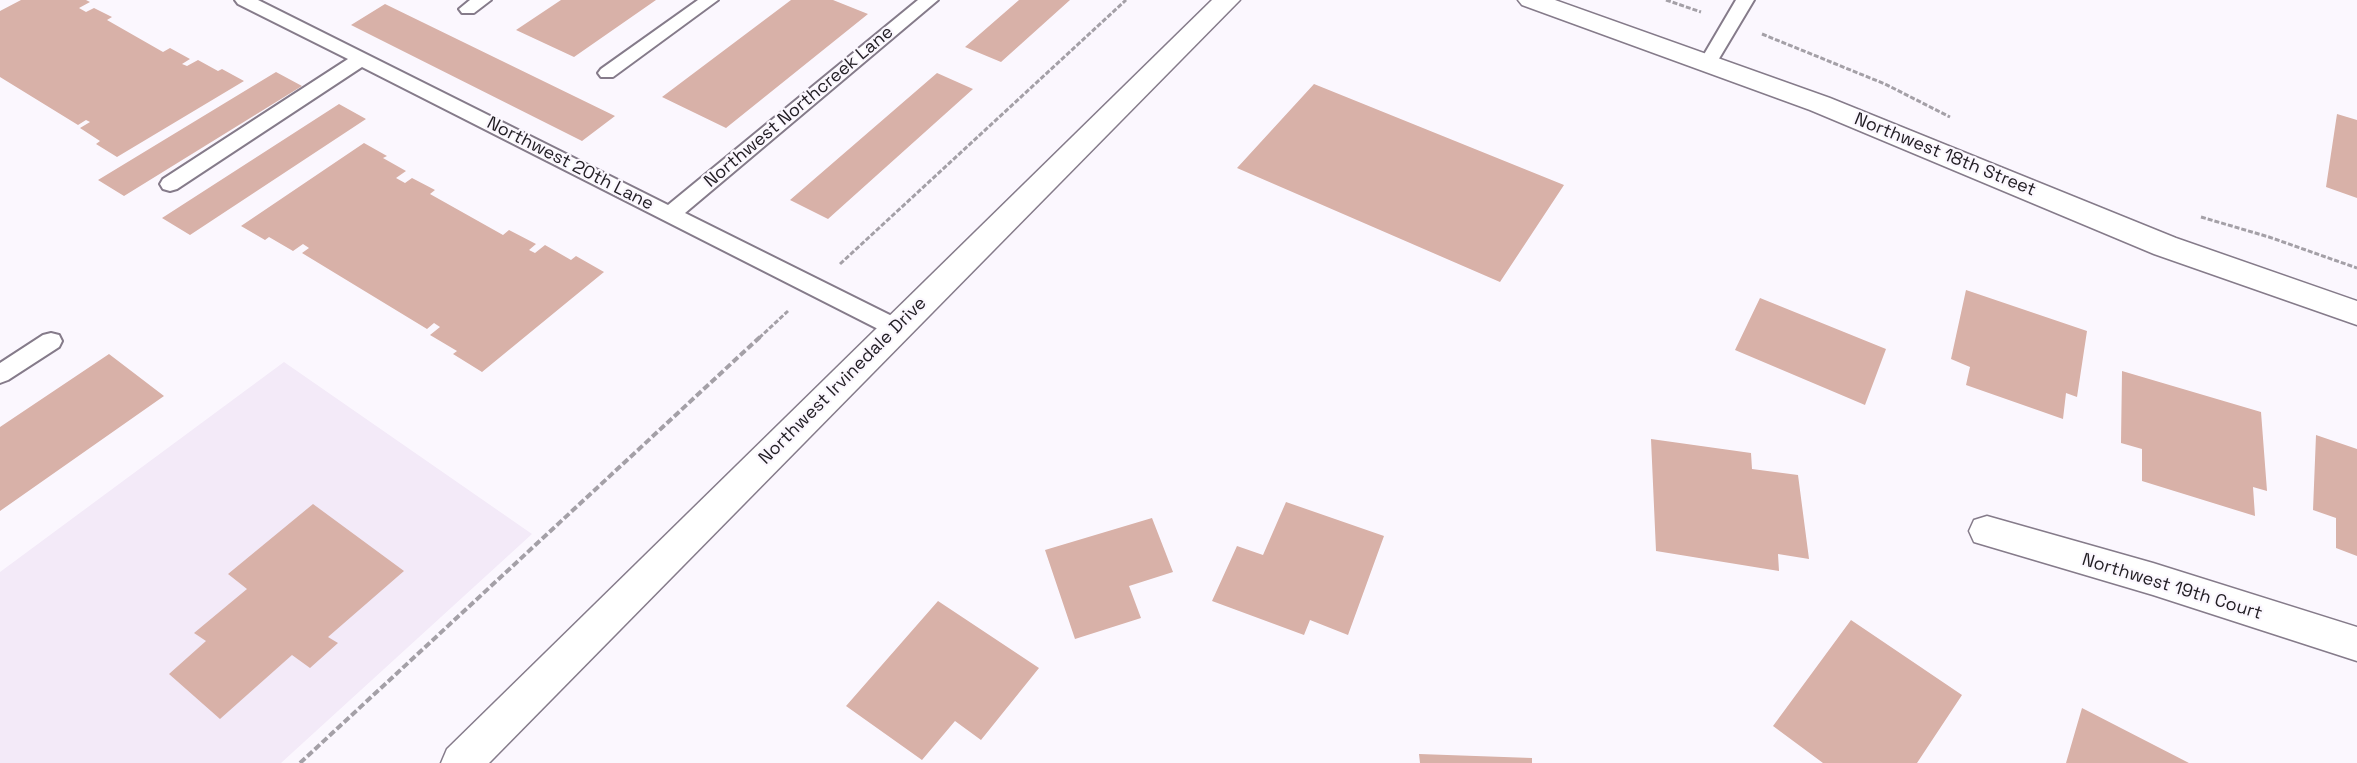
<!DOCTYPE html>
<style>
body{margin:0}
canvas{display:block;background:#fbf7fe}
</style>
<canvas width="2357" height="763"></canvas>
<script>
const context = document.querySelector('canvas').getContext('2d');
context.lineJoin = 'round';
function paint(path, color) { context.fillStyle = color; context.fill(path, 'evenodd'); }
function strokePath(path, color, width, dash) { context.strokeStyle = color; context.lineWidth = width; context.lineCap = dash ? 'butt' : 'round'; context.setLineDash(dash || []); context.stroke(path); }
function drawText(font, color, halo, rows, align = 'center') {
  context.font = font + ' "Space Grotesk",sans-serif'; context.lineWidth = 4.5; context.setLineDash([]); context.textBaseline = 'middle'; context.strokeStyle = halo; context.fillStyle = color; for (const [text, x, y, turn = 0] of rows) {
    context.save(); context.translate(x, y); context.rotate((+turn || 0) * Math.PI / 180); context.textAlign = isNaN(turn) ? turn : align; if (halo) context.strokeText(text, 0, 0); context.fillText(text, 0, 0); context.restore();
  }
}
const built = new Path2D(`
 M284 362 532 534 281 763H0V572Z`);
const building = new Path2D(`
 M21 0H86L90 2 79 8 86 12 94 8 112 17 107 20 163 52 170 48 190 59 182 64 187 66 198 60 218 71 222 69 244 81 117 157 96 144 100 141 80 128 90 122 86 120 78 125 0 77V11Z
 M561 0H656L574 57 516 30Z
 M791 0H833L868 14 726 128 662 97Z
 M1019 0H1070L1001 62 965 47Z
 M385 4 615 116 582 141 351 25Z
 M276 72 302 86 124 196 98 180Z
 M937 73 973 89 828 219 790 200Z
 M1314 84 1564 185 1500 282 1237 168Z
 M339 104 366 119 190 235 162 218Z
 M2337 114 2357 120V198L2326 187Z
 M364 143 387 156 383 158 406 171 396 178 405 183 412 178 435 190 430 194 503 235 509 230 536 244 529 250 535 253 545 245 571 260 576 256 604 272 482 372 453 354 457 351 430 335 440 327 434 323 427 329 302 253 309 248 303 244 293 251 269 237 265 240 241 226Z
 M1966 290 2087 331 2077 397 2066 393 2063 419 1966 385 1970 367 1951 359Z
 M1760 298 1886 349 1865 405 1735 350Z
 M109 354 164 396 0 511V427Z
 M2122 371 2261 412 2267 491 2253 487 2255 516 2142 481V449L2121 443Z
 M2316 435 2357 449V556L2336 548V518L2313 510Z
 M1651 439 1751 453 1752 469 1798 475 1809 559 1778 554 1779 571 1656 551Z
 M1286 502 1384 536 1348 635 1310 620 1304 635 1212 601 1237 546 1263 555Z
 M313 504 404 571 328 637 338 643 310 668 292 655 220 719 169 674 206 641 194 633 247 589 228 574Z
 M1152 518 1173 572 1129 586 1141 618 1075 639 1045 550Z
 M938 601 1039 668 981 740 955 721 922 760 846 706Z
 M1851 620 1962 695 1917 763H1823L1773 726Z
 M2082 708 2189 763H2066Z
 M1419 754 1532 758V763H1420Z`);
const pathFar1 = new Path2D(`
 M1666 0 1701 12
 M1762 34 1885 84 1950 117
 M2201 217 2269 237 2357 268
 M840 264 1126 0
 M759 338 788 311`);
const path = new Path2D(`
 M300 763 761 336`);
const service = new Path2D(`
 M235 0H258L668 205 918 0H938L685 213 904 322 907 328 904 334 896 336 888 334 362 67 177 189 170 191 163 189 160 184 163 179 348 59 238 4Z
 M470 0H491L474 13H462L459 9Z
 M698 0H718L613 77H601L598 73 601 69Z
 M1736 0H1754L1714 67H1702L1699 63Z
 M51 333 59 335 62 341 59 347 8 380 0 383V363L43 335Z`);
const minor = new Path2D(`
 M1987 516 2153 563 2357 627V661L2153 595 1974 542 1969 531 1974 520Z`);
const tertiary = new Path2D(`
 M1518 0H1555L1830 98 2176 238 2357 301V325L2154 254 1810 110 1522 5Z`);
const secondary = new Path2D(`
 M1212 0H1240L489 763H441L447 749Z`);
const streetNames = [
 ["Northwest Northcreek Lane",799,107,-40],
 ["Northwest 18th Street",1945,155,22],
 ["Northwest 20th Lane",570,164,27],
 ["Northwest Irvinedale Drive",843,381,-45],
 ["Northwest 19th Court",2172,587,17]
];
paint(built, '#f3eaf8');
paint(building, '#d8b1a8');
strokePath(service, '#857b8a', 4);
strokePath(minor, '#857b8a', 3);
strokePath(tertiary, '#857b8a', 3);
strokePath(secondary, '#857b8a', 3);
strokePath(pathFar1, '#a4a0a7', 3, [5, 2]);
strokePath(path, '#a4a0a7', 4, [7, 3]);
paint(service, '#fff');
paint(minor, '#fff');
paint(tertiary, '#fff');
paint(secondary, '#fff');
drawText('18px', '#211d23', '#fbf7fe', streetNames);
</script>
